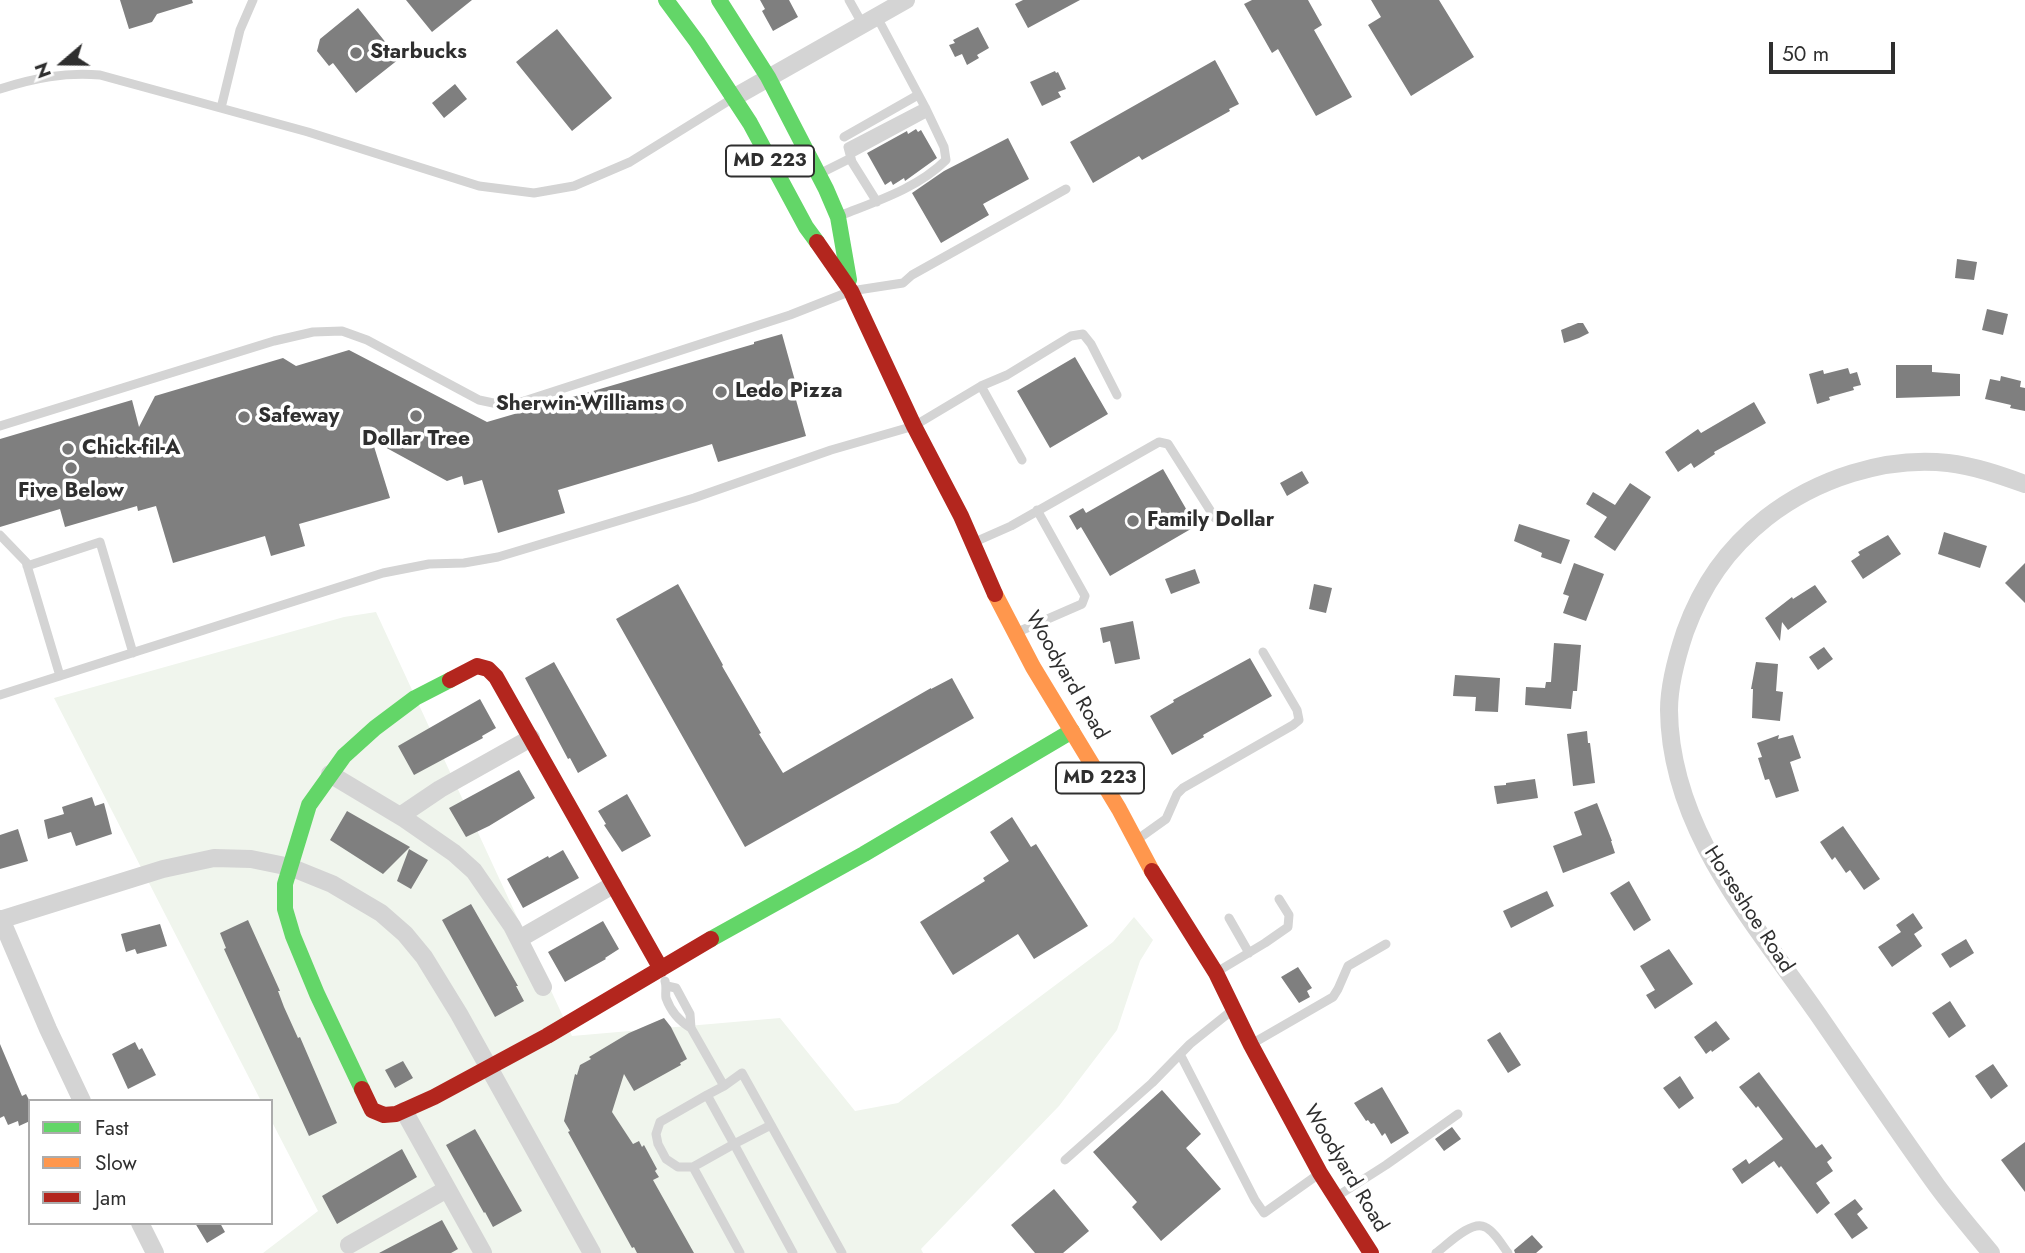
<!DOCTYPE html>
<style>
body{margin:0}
#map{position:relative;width:2025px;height:1253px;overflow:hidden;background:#fff;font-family:Jost,sans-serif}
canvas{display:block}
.legend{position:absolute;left:28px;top:1099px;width:245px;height:126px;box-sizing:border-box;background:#fff;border:2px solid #acacac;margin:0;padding:9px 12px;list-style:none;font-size:21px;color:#2f2f2f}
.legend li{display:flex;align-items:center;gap:14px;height:35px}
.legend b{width:35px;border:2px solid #acacac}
.north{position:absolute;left:28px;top:28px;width:70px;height:70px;-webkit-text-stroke:5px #fff;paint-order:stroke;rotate:250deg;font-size:19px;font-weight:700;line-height:28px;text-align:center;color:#2f2f2f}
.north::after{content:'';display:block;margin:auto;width:24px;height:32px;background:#2f2f2f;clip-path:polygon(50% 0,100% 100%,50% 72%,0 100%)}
.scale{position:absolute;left:1769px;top:42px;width:126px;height:32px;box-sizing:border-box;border:4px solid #2f2f2f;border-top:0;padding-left:9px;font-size:21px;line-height:24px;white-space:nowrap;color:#2f2f2f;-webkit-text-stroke:5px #fff;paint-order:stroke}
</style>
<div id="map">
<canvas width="2025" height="1253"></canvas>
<ul class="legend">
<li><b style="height:9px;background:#63d668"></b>Fast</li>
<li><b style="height:9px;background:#ff974d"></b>Slow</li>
<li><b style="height:9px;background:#b3261e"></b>Jam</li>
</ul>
<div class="north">N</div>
<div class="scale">50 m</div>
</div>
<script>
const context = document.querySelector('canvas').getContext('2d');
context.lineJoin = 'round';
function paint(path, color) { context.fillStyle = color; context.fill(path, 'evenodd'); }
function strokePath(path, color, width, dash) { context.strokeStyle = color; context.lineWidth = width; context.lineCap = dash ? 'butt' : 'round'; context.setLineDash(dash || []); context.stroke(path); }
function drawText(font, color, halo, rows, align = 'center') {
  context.font = font + ' Jost,sans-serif'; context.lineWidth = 7; context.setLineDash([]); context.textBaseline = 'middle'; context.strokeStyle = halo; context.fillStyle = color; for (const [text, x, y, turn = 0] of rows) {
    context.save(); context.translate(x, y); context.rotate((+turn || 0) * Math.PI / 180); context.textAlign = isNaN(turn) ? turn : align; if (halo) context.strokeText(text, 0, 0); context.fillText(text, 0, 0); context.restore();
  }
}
const green = new Path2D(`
 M376 612 572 1036 780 1018 855 1111 898 1103 1113 942 1134 917 1153 940 1140 961 1117 1030 1059 1106 921 1249 923 1253H263L318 1211 271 1120V1101H261L54 698 344 617Z`);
const building = new Path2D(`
 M120 0H192L193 3 157 14 152 22 129 29Z
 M406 0H472L432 32Z
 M760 0H789L798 17 773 31 762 11 765 9Z
 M1023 0H1080L1028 28 1015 4Z
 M1252 0H1308L1322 25 1314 30 1352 97 1316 116 1278 49 1272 53 1255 23 1244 4Z
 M1371 0H1439L1474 57 1411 96 1368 25 1381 17Z
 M358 8 399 59 356 93 333 63 329 66 317 51 320 39Z
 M978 27 989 48 977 55 979 58 967 65 962 54 955 57 949 45 955 43 953 40Z
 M557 29 612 98 572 131 516 62Z
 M1215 60 1239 104 1229 109 1230 111 1142 160 1139 156 1093 183 1070 142Z
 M1055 71 1056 73 1058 72 1066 89 1058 92 1061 97 1042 106 1030 82Z
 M455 84 467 99 444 118 432 103Z
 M916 129 918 132 921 130 937 158 905 181 904 178 893 185 891 181 885 185 867 153 907 131 908 134Z
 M1008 138 1029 179 983 204 989 215 941 243 912 193 944 171Z
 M1957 259 1977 262 1974 280 1955 278Z
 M1987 309 2008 314 2003 335 1982 330Z
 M1578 323H1583L1589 333 1579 338 1564 343 1561 330Z
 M782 334 797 388 793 389 806 436 718 462 712 444 558 490 565 513 498 533 482 480 464 485 462 476 447 481 372 440 390 498 299 524 305 546 271 556 265 536 173 563 156 506 138 511 137 506 65 527 60 509 0 527V439L132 400 139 427 155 396 283 358 296 366 349 350 487 422 754 344V342Z
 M1075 357 1108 414 1050 448 1017 391Z
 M1896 365H1932V372L1960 374V396L1896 398Z
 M1848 368 1850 374 1857 372 1861 385 1853 387 1854 390 1829 397 1830 400 1817 404 1809 374 1823 370 1824 374Z
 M2001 376 2021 381 2020 387 2025 388V411L2010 408 2011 405 1985 399 1990 379 2000 381Z
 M1754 402 1766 423 1714 452 1715 454 1694 468 1691 463 1678 472 1665 452 1698 429 1701 433Z
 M1163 469 1196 526 1110 576 1081 527 1077 530 1069 516 1083 508 1086 513Z
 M1302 471 1309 483 1287 496 1280 483Z
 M1630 483 1651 497 1615 551 1594 537 1607 517 1586 504 1593 492 1615 505Z
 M1519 524 1570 540 1561 564 1541 557 1542 553 1514 541Z
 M1944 532 1987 546 1980 568 1938 554Z
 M1888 535 1901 554 1863 579 1851 561 1860 555 1858 552Z
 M1574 563 1604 574 1586 621 1563 613 1569 596 1563 594Z
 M2025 563V603L2005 583Z
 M1195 569 1200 583 1171 594 1165 579Z
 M678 584 723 665 722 666 761 733 759 734 783 773 931 688V689L952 678 974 718 745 847 616 619Z
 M1314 584 1332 588 1326 613 1309 609Z
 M1815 585 1827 602 1788 630 1782 622 1780 641 1765 618 1792 597 1793 599Z
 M1133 621 1140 659 1115 664 1110 641 1103 643 1100 628Z
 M1554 643 1581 645 1577 691H1573L1571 709 1525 705 1526 687 1545 688 1546 682H1551Z
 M1824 647 1833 659 1818 670 1809 657Z
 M1250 658 1272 696 1203 735 1204 737 1172 755 1150 716 1174 702 1173 700Z
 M554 662 607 756 578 773 570 758 568 759 525 678Z
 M1756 662 1778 664 1776 691 1783 692 1780 721 1752 718 1753 689H1751Z
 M1455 675 1500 678 1498 712 1475 711 1476 697 1453 696Z
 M480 699 496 728 482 736 483 738 414 775 398 746Z
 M1587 731 1588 743H1590L1595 783 1573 786 1567 734Z
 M1779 735 1778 739 1793 735 1801 758 1790 762 1799 791 1776 798 1769 779 1765 780 1758 758 1762 757 1757 743Z
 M519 770 535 798 489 826 466 837 449 808Z
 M1535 779 1538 798 1497 804 1494 786 1506 785V783Z
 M627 794 651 836 622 852 604 825 606 824 598 811Z
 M92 797 95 806 104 803 112 834 76 846 71 832 48 839 44 820 64 814 62 807Z
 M1597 803 1612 841H1611L1615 853 1563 873 1553 846 1582 835 1574 812Z
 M347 811 410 847 383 874 330 840Z
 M1012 817 1031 847 1036 844 1088 926 1034 959 1018 934 953 975 920 922 985 881 983 878 1009 861 990 832Z
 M1843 826 1880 879 1864 890 1850 870 1846 873 1835 857 1832 860 1820 842Z
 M18 829 28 861 0 869V835Z
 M409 849 428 860 411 889 397 881Z
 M563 850 579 878 523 908 507 879 548 856 549 858Z
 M1629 881 1651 920 1634 931 1610 893Z
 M1547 891 1554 906 1511 928 1503 911Z
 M471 904 518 986H516L524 1001 495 1017 442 920Z
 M1913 913 1923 928 1914 934 1922 946 1892 967 1878 947 1901 932 1896 925Z
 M248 920 280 991H278L284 1007 298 1038 300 1037 337 1123 309 1136 224 949 226 948 220 933Z
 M603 921 619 949 605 958 606 959 565 982 548 952Z
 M160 924 167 946 137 954 135 949 126 952 121 934Z
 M1966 939 1974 953 1950 968 1941 954Z
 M1669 949 1693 984 1655 1009 1646 995 1655 990 1640 966Z
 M1298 967 1312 988 1307 991 1310 997 1299 1003 1281 977Z
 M1950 1001 1966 1026 1949 1038 1932 1013Z
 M664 1018 671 1027 687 1059 680 1063 681 1065 634 1091 624 1074 612 1112 633 1144 639 1141 642 1147 644 1145 657 1169 655 1171 659 1177 653 1180 694 1253H637L634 1247 632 1248 568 1132 570 1131 564 1121 575 1074 577 1075 580 1065 591 1059 589 1057 629 1033Z
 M1716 1021 1730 1039 1712 1052 1711 1050 1706 1054 1694 1037Z
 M1500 1032 1521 1065 1508 1073 1487 1040Z
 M135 1042 139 1050 142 1048 156 1075 128 1089 112 1054Z
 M0 1044 22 1096 26 1094 30 1102V1121L19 1126 18 1121 8 1125 4 1116 0 1118Z
 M403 1061 413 1078 395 1088 385 1070Z
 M1993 1064 2008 1086 1991 1099 1975 1076Z
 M1759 1072 1816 1148 1822 1144 1832 1158 1827 1162 1833 1171 1816 1183 1830 1203 1817 1214 1781 1166 1779 1168 1774 1161 1742 1184 1732 1169 1746 1159 1749 1164 1783 1139 1758 1106 1756 1108 1739 1087Z
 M1680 1076 1694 1098 1679 1109 1663 1088Z
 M1382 1087 1409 1133 1391 1144 1385 1133 1382 1136 1374 1123 1371 1124 1368 1120 1366 1121 1354 1103Z
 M1162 1090 1201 1134 1186 1148 1221 1189 1161 1241 1132 1207 1137 1202 1093 1152Z
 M1452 1127 1461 1139 1444 1151 1435 1139Z
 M475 1129 522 1211 493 1227 485 1212 484 1213 446 1145Z
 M2025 1142V1192L2001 1160Z
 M402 1149 417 1177 337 1224 322 1196Z
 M1054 1189 1089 1231 1063 1253H1035L1011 1225Z
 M1855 1199 1863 1209 1857 1214 1868 1228 1852 1239 1834 1214Z
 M442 1220 458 1249 451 1253H379Z
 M195 1223H220L225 1232 207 1243Z
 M1532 1235 1543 1247 1536 1253H1515L1514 1250Z`);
const lane = new Path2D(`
 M849 0 863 25
 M0 89C34 78 65 72 100 75L308 132 479 186 534 193 574 186 630 162 730 100
 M221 108 240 30 253 0
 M844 137 918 95
 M850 154 926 113
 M821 173 851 158
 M877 202 852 162 848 147 925 107
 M842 215C877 201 918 188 946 160L944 147 925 107 877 17
 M981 386 1022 460
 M0 426 274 341 313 332 342 331 367 340 479 400 498 404 518 403 790 315 851 291 903 283 912 275 1066 189
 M0 535 26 562 60 676
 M977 541 1011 526 1159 442 1168 444 1215 518
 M27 566 100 542 133 653
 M1020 631 1082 604 1085 596 1037 510
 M0 695 383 573 429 564 464 563 498 557 694 498 831 450 914 426 981 386 1007 375 1071 336 1083 334 1091 344 1117 395
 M1138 839 1166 819 1177 794 1183 788 1293 725 1299 720 1297 710 1263 652
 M1229 918 1249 953
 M1220 970 1265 943 1288 927 1289 915 1279 899
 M665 981C667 987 665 993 666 998 671 1012 679 1021 691 1028
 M667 986 676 988 690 1014 691 1028 724 1086 707 1095 734 1144 771 1125 842 1253
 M1255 1042 1333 997 1338 989 1348 966 1386 944
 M1180 1054 1255 1200 1264 1213 1316 1176
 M724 1086 742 1073 771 1125
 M707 1095 660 1122 656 1134 658 1144 666 1159 678 1167H693L740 1253
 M1065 1160 1152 1083 1190 1044 1230 1012
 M693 1167 734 1144 793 1253
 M1339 1195 1386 1165 1458 1114
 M1436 1253C1447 1245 1471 1220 1485 1227 1494 1231 1502 1245 1508 1253`);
const street = new Path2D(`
 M733 98 906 0
 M330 774 405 819 454 853 474 871 512 926 543 987
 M400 816 440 789 531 738
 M1 919 48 1029 82 1101
 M0 920 163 869 214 858 251 859 290 867 332 884 381 913 405 934 424 957 459 1014 592 1253
 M519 939 613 885
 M404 1111 483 1253
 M140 1223 155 1253
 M349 1245 447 1189
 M1991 1253C1973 1231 1954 1209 1937 1186 1896 1129 1857 1071 1817 1013 1753 921 1670 829 1669 710 1669 685 1677 656 1685 632 1702 585 1727 549 1766 518 1816 479 1885 456 1948 463 1974 466 2000 475 2025 484`);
const fast = new Path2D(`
 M666 0 697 42 750 123 806 227 817 242
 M719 0 768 77 826 189 838 217 849 280
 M711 939 864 854 1072 731
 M362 1089 317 994 293 936 285 909V884L309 805 344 756 375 728 415 698 450 680`);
const slow = new Path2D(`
 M995 594 1033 667 1119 809 1152 871`);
const jam = new Path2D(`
 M817 242 851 291 914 426 961 516 995 594
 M450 680 477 666 488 669 496 677 661 969
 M1152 871 1216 973 1251 1045 1320 1173 1371 1253
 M362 1089 372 1110 384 1115 396 1114 434 1097 547 1036 711 939`);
const markers = [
 [356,53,7,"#787878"],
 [721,392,7,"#787878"],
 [678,405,7,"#787878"],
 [416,416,7,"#787878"],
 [244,417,7,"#787878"],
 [68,449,7,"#787878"],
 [71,468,7,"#787878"],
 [1133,521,7,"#787878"]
];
const shields = [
 [770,161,88],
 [1100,778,88]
];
const shieldNames = [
 ["MD 223",770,161],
 ["MD 223",1100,778]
];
const poiNames = [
 ["Starbucks",370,53],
 ["Ledo Pizza",735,392],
 ["Sherwin-Williams",664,405,"right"],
 ["Safeway",258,417],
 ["Dollar Tree",416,440,"center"],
 ["Chick-fil-A",82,449],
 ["Five Below",71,492,"center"],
 ["Family Dollar",1147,521]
];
const streetNames = [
 ["Woodyard Road",1066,676,60],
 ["Horseshoe Road",1748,910,57],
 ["Woodyard Road",1345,1169,59]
];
paint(green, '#f0f5ed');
paint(building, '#7f7f7f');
strokePath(lane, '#d4d4d4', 9);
strokePath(street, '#d4d4d4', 18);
strokePath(fast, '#63d668', 16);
strokePath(slow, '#ff974d', 16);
strokePath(jam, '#b3261e', 16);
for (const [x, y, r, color] of markers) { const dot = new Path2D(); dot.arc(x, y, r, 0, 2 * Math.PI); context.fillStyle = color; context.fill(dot); strokePath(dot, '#fff', 2.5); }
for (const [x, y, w] of shields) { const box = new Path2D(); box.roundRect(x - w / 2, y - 15.5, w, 31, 5); context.fillStyle = '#fff'; context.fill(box); strokePath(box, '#2f2f2f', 2); }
drawText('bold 19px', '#2f2f2f', null, shieldNames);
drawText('bold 21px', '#2f2f2f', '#fff', poiNames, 'left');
drawText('21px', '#2f2f2f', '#fff', streetNames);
</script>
